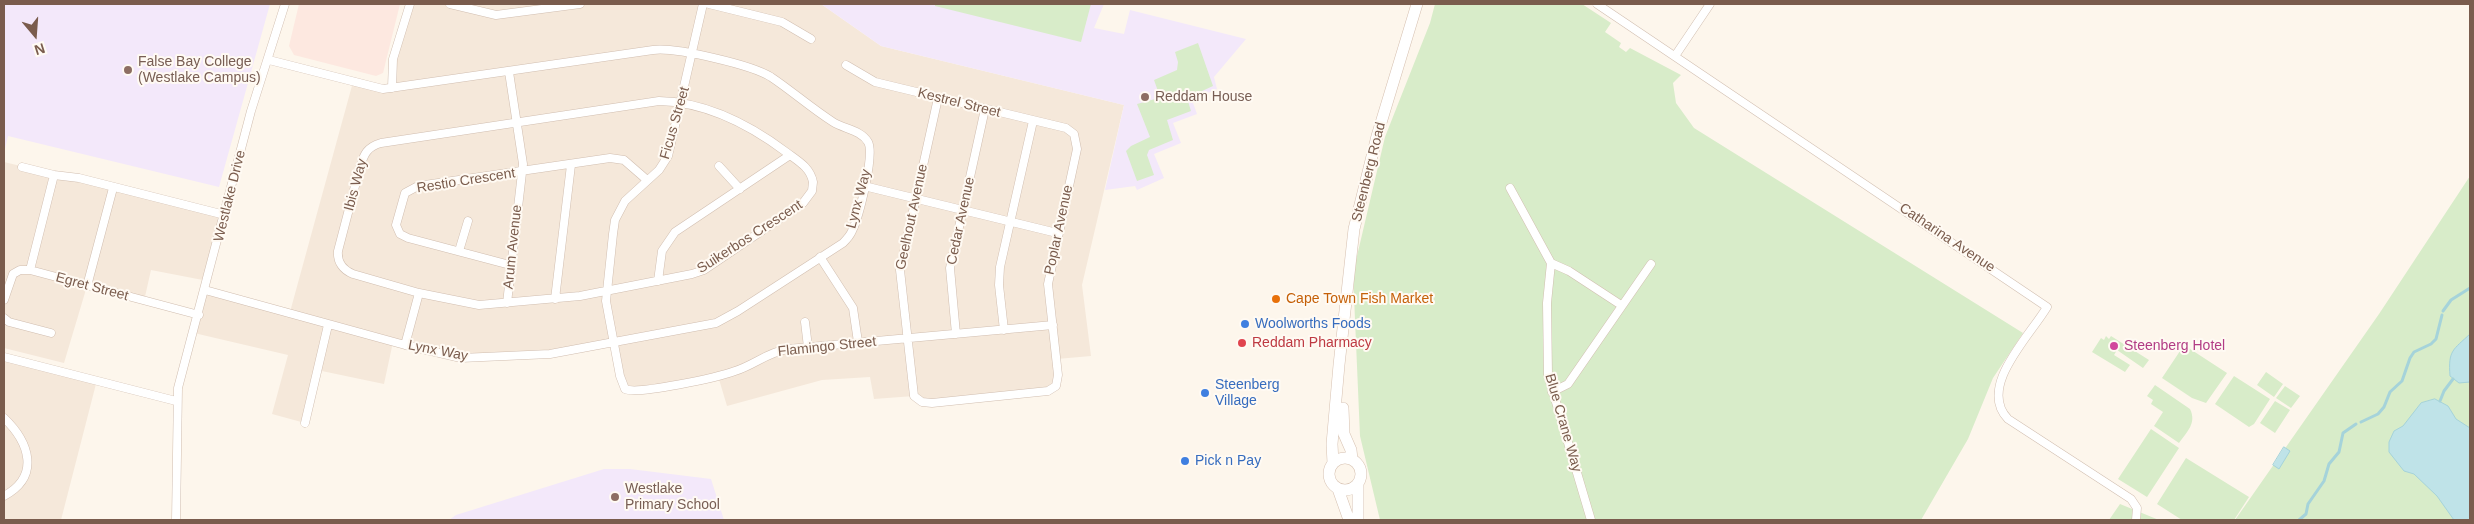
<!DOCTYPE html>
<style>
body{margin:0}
#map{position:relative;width:2474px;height:524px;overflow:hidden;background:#fdf6ec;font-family:Helvetica,sans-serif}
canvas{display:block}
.frame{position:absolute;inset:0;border:5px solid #7a5c4d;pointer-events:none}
.north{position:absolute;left:10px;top:10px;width:50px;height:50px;-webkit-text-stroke:4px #fffaf3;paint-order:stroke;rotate:162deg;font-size:14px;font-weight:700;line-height:20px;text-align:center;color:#7a5c4d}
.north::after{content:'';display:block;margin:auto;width:18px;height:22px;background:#7a5c4d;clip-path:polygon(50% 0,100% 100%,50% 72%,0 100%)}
</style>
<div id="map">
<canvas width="2474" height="524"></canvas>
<div class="frame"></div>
<div class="north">N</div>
</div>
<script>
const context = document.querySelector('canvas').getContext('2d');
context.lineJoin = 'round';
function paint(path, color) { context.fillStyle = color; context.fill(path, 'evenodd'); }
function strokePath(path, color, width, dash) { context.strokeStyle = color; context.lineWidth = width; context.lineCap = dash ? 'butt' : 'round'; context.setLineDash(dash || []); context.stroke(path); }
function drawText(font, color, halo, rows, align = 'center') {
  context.font = font + ' Helvetica,sans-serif'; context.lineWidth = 4; context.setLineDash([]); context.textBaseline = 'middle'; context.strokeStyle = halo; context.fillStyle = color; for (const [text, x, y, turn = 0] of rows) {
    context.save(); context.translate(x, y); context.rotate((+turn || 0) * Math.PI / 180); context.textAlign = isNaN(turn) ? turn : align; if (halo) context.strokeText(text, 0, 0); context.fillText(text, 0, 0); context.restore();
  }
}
const residential = new Path2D(`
 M410 4H821L881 46 1124 105 1082 285 1091 356 1057 359 1052 389 932 403 914 396 874 399 870 377 822 380 727 406 718 376 625 389 613 343 574 351 472 358 393 342 384 384 317 370 305 423 272 414 288 355 194 333 205 290 290 312 353 82 392 88V68Z
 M4 162 225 215 208 281 151 270 144 301 87 286 64 363 4 348Z
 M4 354 97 380 61 520H4Z`);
const commercial = new Path2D(`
 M299 4H400L383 73 376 76 294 55 289 46Z`);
const education = new Path2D(`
 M4 4H270L219 187 8 136 4 153Z
 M821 4H1104L1094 28 1124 34 1130 10 1246 39 1214 77 1217 89 1192 100 1197 114 1173 123 1181 143 1154 154 1164 178 1137 190 1135 186 1105 190 1124 105 881 46Z
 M604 469H630L711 479 724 520H449L456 515Z`);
const green = new Path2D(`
 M935 4H1091L1081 42 935 6Z
 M1435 4H1582L1611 23 1605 32 1621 43 1619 47 1626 52 1630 48 1681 75 1673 83 1676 103 1694 128 2023 333 1993 378 1968 439 1921 520H1380L1360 436 1353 273 1385 137 1430 23Z
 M1198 43 1213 86 1187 98 1191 111 1167 120 1173 140 1149 150 1147 155 1154 175 1137 181 1126 151 1131 146 1150 137 1137 104 1155 99 1159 94 1154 80 1177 70 1178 62 1175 52Z
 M2470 176V520H2235L2379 314Z
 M2106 336 2109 339 2111 336 2149 360 2143 368 2117 350 2114 355 2130 365 2125 372 2092 352 2101 338 2104 340Z
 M2184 345 2227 373 2206 403 2192 398 2162 378Z
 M2266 372 2283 384 2274 397 2257 385Z
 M2234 376 2270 399 2254 424 2249 427 2215 404Z
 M2155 385 2190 409C2197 423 2187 432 2179 443L2154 426 2163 412 2151 404 2153 400 2147 396Z
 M2285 386 2300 396 2291 408 2276 398Z
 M2275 401 2290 410 2275 433 2260 423Z
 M2151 429 2179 448 2147 497 2118 479Z
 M2186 458 2249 497 2234 520H2182L2157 504Z
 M2120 504 2159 520H2109Z`);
const water = new Path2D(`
 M2470 334V382L2459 383 2450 376C2448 350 2453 350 2470 334Z
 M2435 399 2448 406 2456 419 2470 428V520H2454L2437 496 2414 474 2404 471 2389 452V442L2394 431 2403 426 2421 403Z
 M2284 447 2290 451 2279 469 2273 465Z`);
const stream = new Path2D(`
 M2443 311 2451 300 2470 288
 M2440 401 2444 391 2453 379
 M2361 422 2378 414 2384 407 2390 392 2402 381 2410 358 2414 352 2431 344 2436 339 2442 315
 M2299 520 2306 514 2308 504 2324 481 2329 464 2339 452 2343 433 2356 424`);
const street = new Path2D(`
 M450 4 496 15 580 4
 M703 4 668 156 659 170 625 201 615 220 613 234 606 301 620 376 625 389C638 395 719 377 735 371 754 365 768 352 788 349L1053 325
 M709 4 782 22 811 39
 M1597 4 2047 307C2030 336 1977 387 2008 419L2131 499 2137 508 2136 520
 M1675 56 1710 4
 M846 65 875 82 1066 128 1074 134 1077 149 1048 284 1058 375 1056 386 1048 391 932 403 922 402 914 396 900 270 938 98
 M392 88 393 59 410 4
 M659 101C705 102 750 125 786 152 798 161 810 167 813 182L812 191 803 203 704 270 692 274 580 296 479 305 419 293 353 274C343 270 337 262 338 251L360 167C364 154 367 147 381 143Z
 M719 166 740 189
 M22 167 54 175 79 178 225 215
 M864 186 1057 233
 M1510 188 1551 263 1569 271 1621 305
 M459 251 468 221
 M820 257 853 308 858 342
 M1551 263 1547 303 1548 375 1591 520
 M510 265 408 238 400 234 396 225 405 193 418 186 610 158 624 160 647 180
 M30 270 54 175
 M658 281 662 251 675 232 790 155
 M87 286 113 188
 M205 290 405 345 461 358 550 354 716 323 738 311 843 243C847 239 850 236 852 231 859 217 875 154 868 142 861 130 844 129 833 122 811 108 792 91 771 77 752 65 676 47 653 50L383 89 269 60
 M555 299 571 165
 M4 300 13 274 20 270H30L199 315
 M507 303 523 164 509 72
 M4 318 9 322 51 333
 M805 322 808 347
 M1004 330 999 285 1000 267 1033 121
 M956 334 950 268 985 109
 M405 345 419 293
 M4 357 176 401
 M1552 392 1568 384 1651 264
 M4 418C29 442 41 476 4 496
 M305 423 328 325
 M176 520 178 388 251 111 285 4`);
const secondary = new Path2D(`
 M1343 408 1344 434 1351 450 1352 459
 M1329 474a16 16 0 1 1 32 0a16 16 0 1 1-32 0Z
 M1333 463 1332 444 1339 365 1354 229 1377 136 1417 4
 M1358 484V520
 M1338 489 1349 520`);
const markers = [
 [128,70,5,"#8d6e63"],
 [1145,97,5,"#8d6e63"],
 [1276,299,5,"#e8710a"],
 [1245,324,5,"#3f7fe0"],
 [1242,343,5,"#e0444e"],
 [2114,346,5,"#d1479c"],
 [1205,393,5,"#3f7fe0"],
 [1185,461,5,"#3f7fe0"],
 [615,497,5,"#8d6e63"]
];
const educationNames = [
 ["False Bay College",138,62],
 ["(Westlake Campus)",138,78],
 ["Reddam House",1155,97],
 ["Westlake",625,489],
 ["Primary School",625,505]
];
const streetNames = [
 ["Kestrel Street",959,103,14],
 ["Ficus Street",675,123,-74],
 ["Steenberg Road",1369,172,-76],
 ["Restio Crescent",466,181,-9],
 ["Ibis Way",356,185,-75],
 ["Westlake Drive",230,196,-76],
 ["Lynx Way",859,199,-75],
 ["Geelhout Avenue",912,217,-78],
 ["Cedar Avenue",961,221,-78],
 ["Poplar Avenue",1059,230,-78],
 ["Suikerbos Crescent",750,237,-33],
 ["Catharina Avenue",1947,238,34],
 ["Arum Avenue",513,247,-84],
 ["Egret Street",92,287,15],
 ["Flamingo Street",827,347,-6],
 ["Lynx Way",438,351,11],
 ["Blue Crane Way",1563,423,74]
];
const foodNames = [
 ["Cape Town Fish Market",1286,299]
];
const shopNames = [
 ["Woolworths Foods",1255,324],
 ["Steenberg",1215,385],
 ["Village",1215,401],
 ["Pick n Pay",1195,461]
];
const healthNames = [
 ["Reddam Pharmacy",1252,343]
];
const hotelNames = [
 ["Steenberg Hotel",2124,346]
];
paint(residential, '#f5e8da');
paint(commercial, '#fde8e0');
paint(education, '#f3e8fa');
paint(green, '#d8ecc9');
paint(water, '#bfe3e8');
strokePath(water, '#a5d3da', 1);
strokePath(stream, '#a5d3da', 3);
strokePath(street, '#d1beb0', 9);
strokePath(secondary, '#d6c0b0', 12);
strokePath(street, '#fff', 8);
strokePath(secondary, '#fff', 11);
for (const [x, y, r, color] of markers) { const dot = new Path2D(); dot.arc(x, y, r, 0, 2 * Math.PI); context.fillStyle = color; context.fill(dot); strokePath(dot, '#fffaf3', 2); }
drawText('14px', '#785e54', '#fffaf3', educationNames, 'left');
drawText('14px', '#7a5c4d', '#fffaf3', streetNames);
drawText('14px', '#c56008', '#fffaf3', foodNames, 'left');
drawText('14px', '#366cbe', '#fffaf3', shopNames, 'left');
drawText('14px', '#be3a42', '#fffaf3', healthNames, 'left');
drawText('14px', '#b23c85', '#fffaf3', hotelNames, 'left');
</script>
